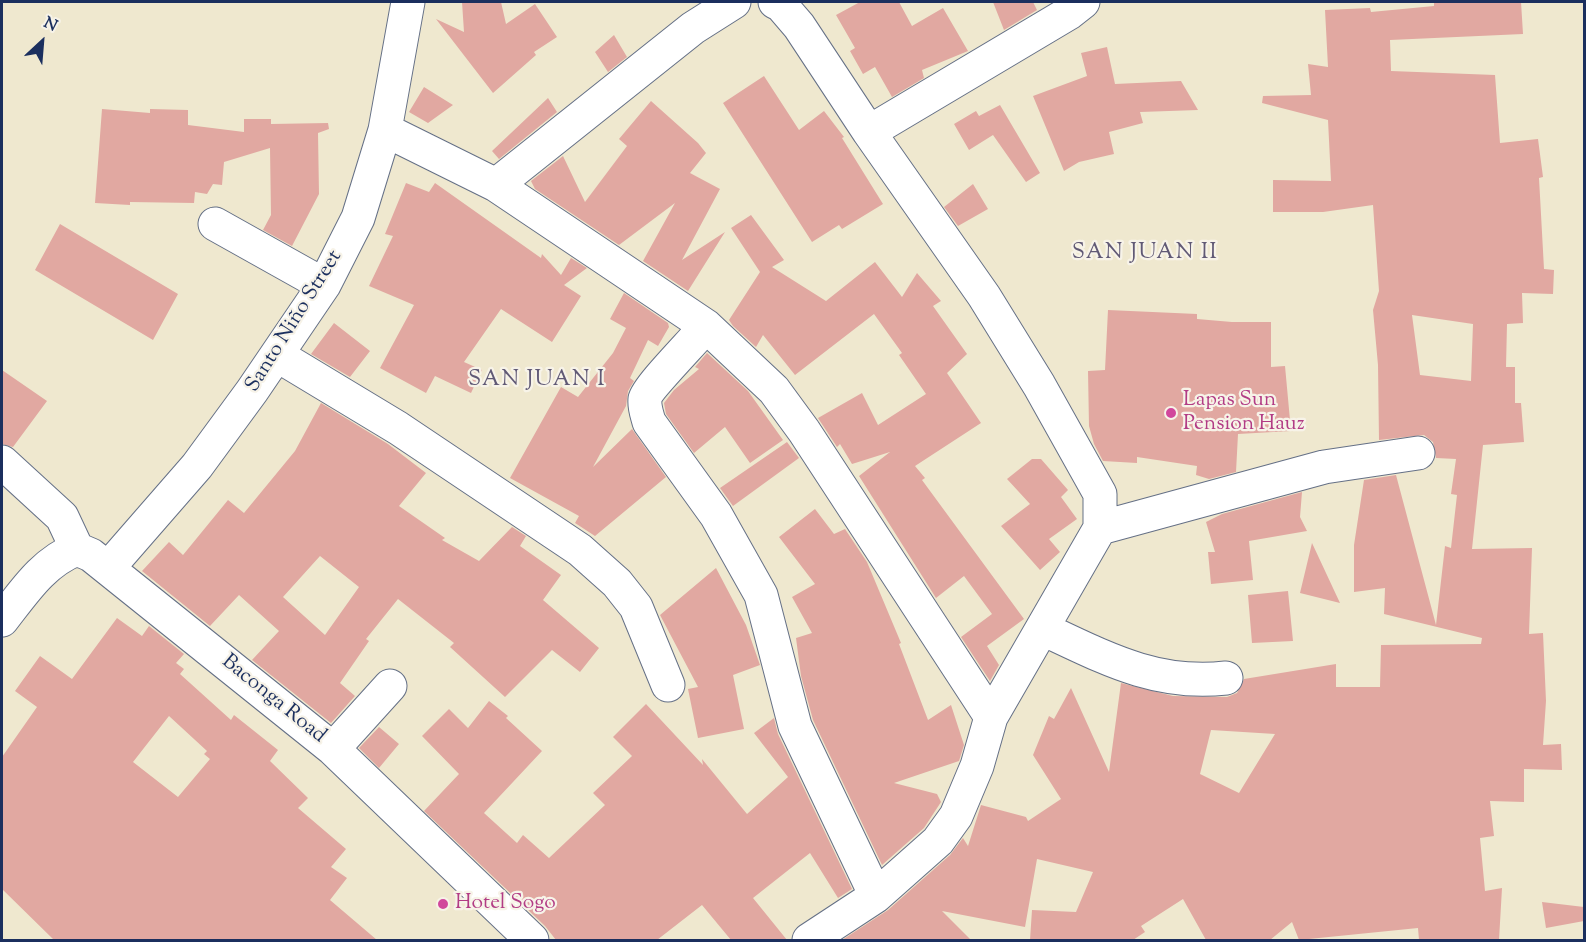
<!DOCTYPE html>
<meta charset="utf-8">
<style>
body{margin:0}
#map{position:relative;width:1586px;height:942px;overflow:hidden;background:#efe8cf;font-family:"Sorts Mill Goudy",serif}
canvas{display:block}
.frame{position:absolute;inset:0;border:3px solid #1b2f5e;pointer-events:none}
.north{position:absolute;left:12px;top:12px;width:60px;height:60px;-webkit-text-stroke:4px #f7f3e8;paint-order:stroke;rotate:26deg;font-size:16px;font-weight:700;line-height:24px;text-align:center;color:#1b2f5e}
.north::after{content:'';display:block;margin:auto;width:21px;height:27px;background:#1b2f5e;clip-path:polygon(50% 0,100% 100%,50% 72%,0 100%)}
</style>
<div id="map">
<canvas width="1586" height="942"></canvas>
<div class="frame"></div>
<div class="north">N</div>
</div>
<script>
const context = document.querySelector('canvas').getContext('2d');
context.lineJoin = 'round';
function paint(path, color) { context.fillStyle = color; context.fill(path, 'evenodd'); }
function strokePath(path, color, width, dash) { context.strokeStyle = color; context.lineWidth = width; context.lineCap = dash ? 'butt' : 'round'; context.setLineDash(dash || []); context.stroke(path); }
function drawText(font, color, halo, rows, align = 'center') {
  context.font = font + ' "Sorts Mill Goudy",serif'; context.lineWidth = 4.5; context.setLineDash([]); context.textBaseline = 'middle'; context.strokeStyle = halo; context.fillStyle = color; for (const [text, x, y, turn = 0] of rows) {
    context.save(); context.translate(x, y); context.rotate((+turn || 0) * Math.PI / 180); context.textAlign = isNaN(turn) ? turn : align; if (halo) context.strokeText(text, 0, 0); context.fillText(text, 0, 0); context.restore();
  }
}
const building = new Path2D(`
 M462 2H501L506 24 535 4 557 37 534 52 536 55 493 93 436 19 464 32Z
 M860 2H899L912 26 943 8 968 51 922 70 924 78 892 97 875 67 863 74 850 51 855 48 836 15Z
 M993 2H1033L1037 10 1004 30Z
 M1434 2H1521L1523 34 1390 40 1391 71 1495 75 1500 143 1538 139 1543 177 1539 178 1544 269 1554 270 1553 294 1522 293 1523 323 1507 324 1506 367H1515V403H1521L1524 442 1483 445 1472 549 1532 548 1529 634 1543 633 1546 701 1543 745 1561 744 1562 770 1524 769V802L1490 801 1494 836 1480 838 1485 891 1502 888 1499 940H1419L1418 928 1299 940 1292 922 1270 940H1206L1183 899 1141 926 1145 932 1133 940H1030L1032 910 1076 912 1093 872 1037 859 1025 927 942 911 971 940H842L888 910 950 855 963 838 968 846 981 805 1026 817 1028 821 1061 799 1033 755 1049 716 1054 719 1071 688 1109 772 1121 683 1173 696 1227 697 1237 693 1244 679 1336 664V687H1380L1381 645 1481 644 1482 638 1384 614 1385 588 1354 592V545L1364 480 1396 475 1436 625 1445 546 1451 548 1457 495 1451 494 1456 459 1436 458 1433 442 1424 435 1379 440 1378 365 1373 310 1379 291 1373 205 1323 212H1273V180L1331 181 1328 120 1262 103 1263 96 1311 95 1308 64 1328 67 1325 10 1370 8 1371 12 1434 6ZM1412 315 1473 324 1471 381 1420 375ZM1211 730 1275 734 1239 793 1200 774Z
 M614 35 627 57 608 72 595 52Z
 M1107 47 1115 84 1181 81 1198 110 1140 112 1143 123 1109 132 1114 154 1079 162 1064 171 1033 96 1087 76 1081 53Z
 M764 76 799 130 824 111 844 137 842 138 883 204 842 229 839 225 812 242 723 103Z
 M424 87 453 105 428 123 409 112Z
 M548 98 557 112 499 159 492 151Z
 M651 101 698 143 706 153 690 173 720 189 682 260 725 232 688 291 643 261 675 203 619 245 535 189 531 181 563 156 585 202 627 146 619 139Z
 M1000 105 1040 173 1026 182 993 135 969 150 954 124 976 111 979 116Z
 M102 109 150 113V109L188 110V125L244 132V119H271V124L328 123 329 129 318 133 319 194 292 246 263 230 271 215 270 148 224 162 222 185 213 184 207 194 195 192 194 203 130 202V205L95 203Z
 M406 183 429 192 435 183 541 258 542 254 561 275 571 258 587 268 564 285 581 296 552 342 501 309 464 362 482 370 471 393 435 376 426 393 380 368 414 305 369 286 393 236 385 234Z
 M973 184 988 209 958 226 944 207Z
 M751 215 784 260 772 267 826 301 875 262 902 297 917 273 941 301 933 306 967 354 947 373 981 423 915 466 925 478 922 480 1024 619 987 646 999 665 990 681 961 637 992 614 964 576 936 598 859 476 890 452 852 464 840 444 837 447 818 418 862 393 878 425 926 394 899 355 902 353 874 314 795 375 763 335 756 347 733 326 729 320 760 272 731 228Z
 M60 224 178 294 153 340 35 270Z
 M624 293 668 323 669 327 658 346 648 340 630 378 634 381 628 391 626 406 593 467 632 429 666 477 595 536 575 523 579 516 510 478 561 387 578 397 613 353 626 328 610 319Z
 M1108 310 1197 314V319L1232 322H1271V367L1285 366 1291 431 1238 434 1236 472 1209 479 1196 475 1197 466 1137 457V463L1103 461 1094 444 1089 426 1088 371 1105 370Z
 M334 323 370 351 350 377 311 354Z
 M707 353 748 391 783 440 750 463 725 427 694 453 666 414 664 403 674 390 699 369 695 367Z
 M2 370 47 401 13 447 2 444Z
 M321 403 388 444 426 473 399 506 445 538 442 540 479 561 512 527 526 536 520 546 561 575 543 600 599 648 580 672 552 650 505 697 450 647 454 643 398 599 366 639 369 641 340 683 355 696 331 723 252 660 279 631 239 595 210 626 142 571 169 542 183 555 228 500 244 513 295 451ZM320 556 359 587 325 635 283 597Z
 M787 442 799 458 733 506 720 488Z
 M1032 459H1041L1068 490 1061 497 1077 519 1049 539 1060 552 1040 570 1001 526 1030 504 1007 479Z
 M1302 492 1300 517 1307 531 1249 541 1253 580 1211 584 1208 552H1215L1206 522 1222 514Z
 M815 509 834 534 845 529 867 562 901 643 899 644 928 720 951 705 964 745 959 761 894 783 937 794 941 802 924 828 882 865 813 720 801 676 796 638 812 633 792 597 815 584 779 537Z
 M1312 543 1340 603 1300 593Z
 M716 568 746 625 760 665 733 675 744 729 698 738 688 689 698 687 660 615Z
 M1288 591 1293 641 1252 643 1248 595Z
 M117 618 142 636 149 626 184 654 176 663 184 669 180 674 231 720 234 715 278 750 270 761 308 798 298 808 346 849 331 867 347 878 330 900 377 940H54L2 889V757L37 707 15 691 40 656 72 679ZM169 716 207 751 204 754 210 759 178 797 133 762Z
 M489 701 508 716 506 718 542 751 484 813 517 843 523 835 549 858 605 805 593 793 632 756 613 737 646 704 703 765 702 759 747 814 788 777 754 733 774 718 778 734 852 889 838 898 810 853 753 898 787 940H731L702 905 657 940H556L545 926 424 811 459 774 422 736 449 709 468 728Z
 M379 727 399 744 379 768 359 748Z
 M1542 902 1584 907V921L1546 928Z`);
const street = new Path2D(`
 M775 2 781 5 799 26 869 132 984 296 1039 385 1100 494V528L991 717 977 766 956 816 938 841 876 896 809 940
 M385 130 496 185 706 326 774 390 804 431 991 717
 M869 132 1069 13 1083 2
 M496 185 693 28 734 2
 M215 224 324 285
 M706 326C695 340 647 388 645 399 644 407 647 414 649 422L716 515 761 595 795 726 876 896
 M277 355 398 428 580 550 617 583 636 607 668 685
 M2 462 62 517 77 549
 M1100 528 1324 467 1418 453
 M109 567 197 466 252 391 324 285 358 218 385 130 408 2
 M2 620C24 592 43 562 77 549L91 555 333 749 532 940
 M1043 629C1105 658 1156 686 1226 678
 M333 749 390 686`);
const markers = [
 [1171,413,6,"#d1479c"],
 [443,904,6,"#d1479c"]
];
const streetNames = [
 ["Santo Niño Street",295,322,-58],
 ["Baconga Road",273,700,39]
];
const hotelNames = [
 ["Lapas Sun",1183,401],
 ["Pension Hauz",1183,425],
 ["Hotel Sogo",455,904]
];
const neighbourhoodNames = [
 ["SAN JUAN II",1145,254],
 ["SAN JUAN I",537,381]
];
paint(building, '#e1a8a1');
strokePath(street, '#657086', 35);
strokePath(street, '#fff', 33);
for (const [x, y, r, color] of markers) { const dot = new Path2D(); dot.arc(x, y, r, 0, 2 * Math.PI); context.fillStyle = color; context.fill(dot); strokePath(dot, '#f7f3e8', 2); }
drawText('21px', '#1b2f5e', '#f7f3e8', streetNames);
drawText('21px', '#b23c85', '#f7f3e8', hotelNames, 'left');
context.letterSpacing = '1.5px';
drawText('22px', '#605975', '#f7f3e8', neighbourhoodNames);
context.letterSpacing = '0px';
</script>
